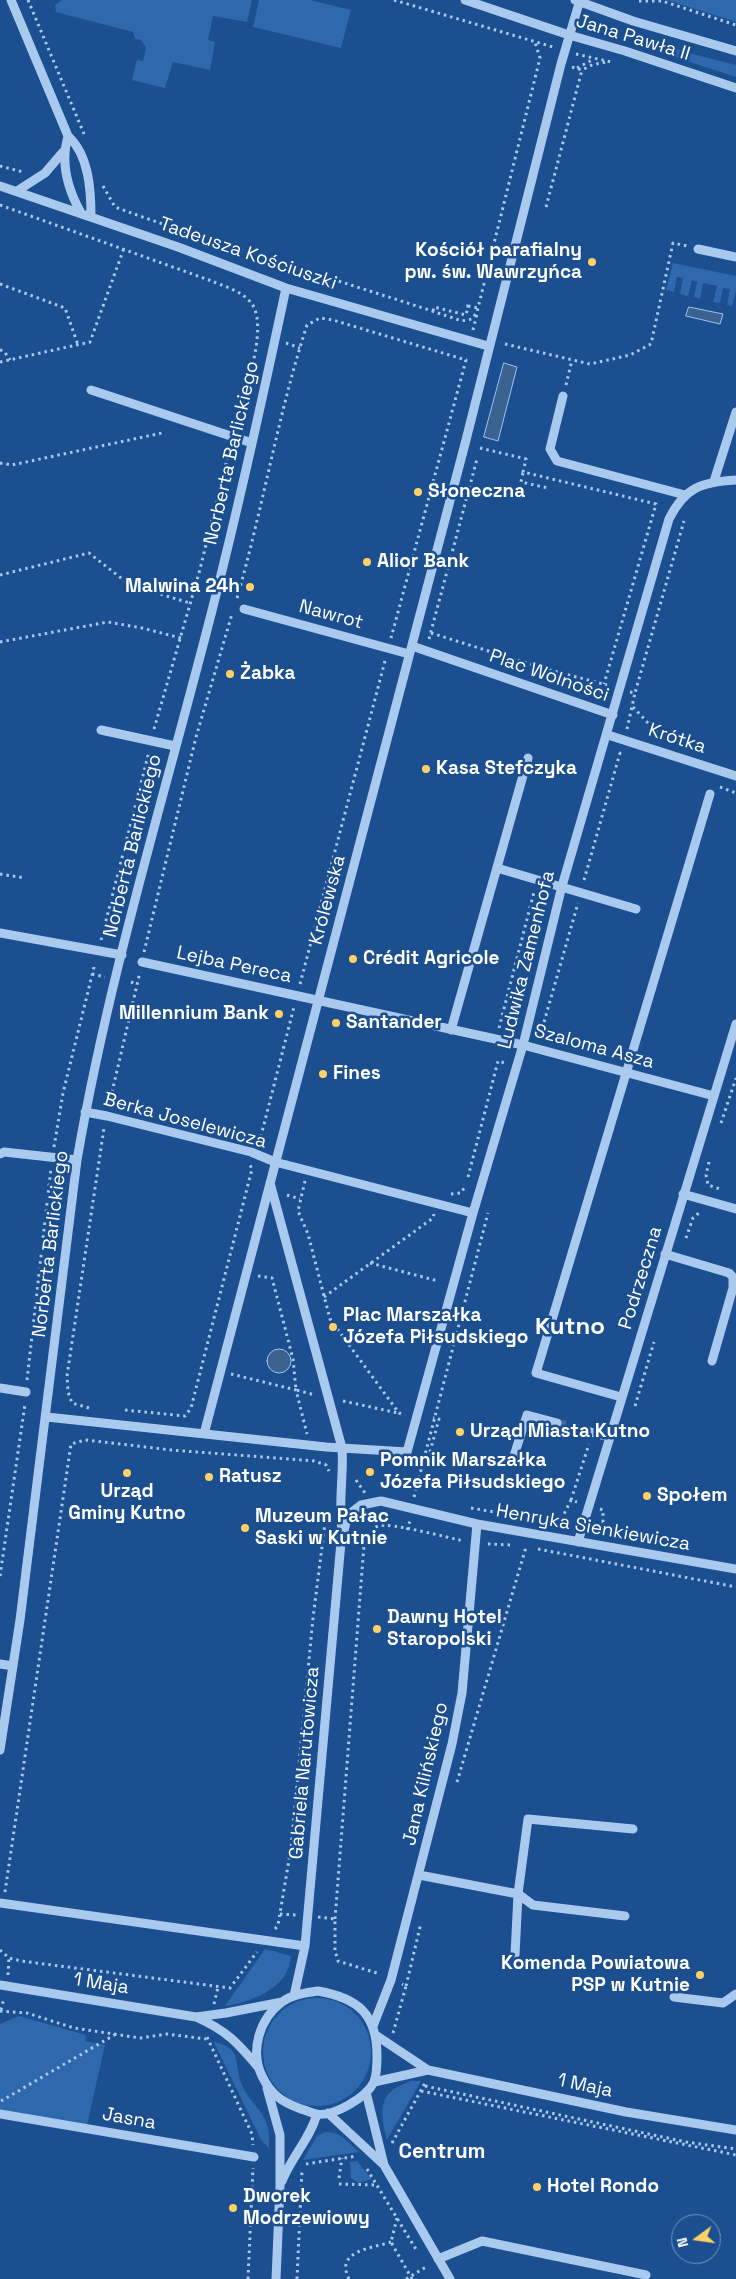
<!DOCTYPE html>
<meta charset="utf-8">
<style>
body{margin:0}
#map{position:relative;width:736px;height:2279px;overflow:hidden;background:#1b4f8f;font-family:"Space Grotesk",sans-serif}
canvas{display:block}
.north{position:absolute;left:671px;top:2214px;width:50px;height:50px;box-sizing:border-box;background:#1b4f8f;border:1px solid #7695bc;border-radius:50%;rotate:256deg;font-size:14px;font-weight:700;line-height:20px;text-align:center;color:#fff}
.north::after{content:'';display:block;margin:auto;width:18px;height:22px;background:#ffd166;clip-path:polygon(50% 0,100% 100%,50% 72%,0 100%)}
</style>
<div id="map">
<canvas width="736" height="2279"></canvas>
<div class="north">N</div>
</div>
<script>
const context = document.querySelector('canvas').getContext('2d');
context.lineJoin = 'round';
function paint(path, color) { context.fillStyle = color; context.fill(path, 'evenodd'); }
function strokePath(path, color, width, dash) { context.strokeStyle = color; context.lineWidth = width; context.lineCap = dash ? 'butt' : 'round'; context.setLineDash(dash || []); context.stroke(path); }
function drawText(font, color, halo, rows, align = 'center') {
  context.font = font + ' "Space Grotesk",sans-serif'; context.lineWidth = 5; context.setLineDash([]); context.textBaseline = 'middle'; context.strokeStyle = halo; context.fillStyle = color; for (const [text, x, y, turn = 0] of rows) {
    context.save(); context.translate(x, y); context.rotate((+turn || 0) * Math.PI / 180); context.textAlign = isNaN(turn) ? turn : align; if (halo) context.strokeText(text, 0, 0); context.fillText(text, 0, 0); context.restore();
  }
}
const green = new Path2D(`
 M62 0H252L247 22 213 16 208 40 215 42 210 70 173 62 165 88 132 80 137 60 143 61 146 47 141 40 135 39 133 32 56 12 55 5Z
 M259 0H310L351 10 341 48 253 27Z
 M667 0H736V22Z
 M637 35 689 53 736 65V77L635 44Z
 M673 263 736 276V291L732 306 727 305 730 289 723 288 720 303 713 302 717 286 703 283 700 299 694 297 697 282 692 280 688 296 680 294 683 278 677 277 674 292 666 290Z
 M265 1949 291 1956C289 1988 252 2002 225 2006Z
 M263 2052a54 54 0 1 1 108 0a54 54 0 1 1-108 0Z
 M19 2016 86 2035 85 2041 105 2045 87 2125 0 2111V2024Z
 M214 2042C221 2043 229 2046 234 2053 237 2058 238 2075 241 2083 253 2111 272 2111 269 2148L261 2140Z
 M411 2081H421L387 2140C379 2109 378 2092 411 2081Z
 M325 2132C340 2131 348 2142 359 2152L303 2160 317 2136Z
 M357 2161 372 2179 358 2183 351 2178 350 2162Z`);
const water = new Path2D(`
 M689 307 723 314 720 324 686 316Z
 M504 363 517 367 498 441 484 437Z
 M267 1361a12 12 0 1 1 24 0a12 12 0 1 1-24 0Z`);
const minorTunnel = new Path2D(`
 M557 1423 587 1431`);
const path = new Path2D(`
 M28 0 84 134
 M394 0 553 47
 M639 1H662L736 25
 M576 54 611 62
 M572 67 582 70 592 65 606 62
 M577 68 594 59
 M0 166 23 172
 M103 186 115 207C229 249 346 282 462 321L472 319 477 312 540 58 535 42
 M0 205 209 280C223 286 243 291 252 304 269 328 243 397 236 425
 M546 207 582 70
 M0 284 65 308 78 345
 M468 306 478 308
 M433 311 434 307 466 315 468 306H466
 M473 330 477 314
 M286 343 300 348
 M505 344 590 364 630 355 651 344 673 243 688 246
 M0 350 4 351 10 360
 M0 362 90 342 124 248
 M566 385 572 360
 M480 448 526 459 523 472 656 504 604 684
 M0 463 12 465 162 433
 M523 473 521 482 548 488
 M0 575 89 553 130 585 190 603
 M237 598C263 508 278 414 307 325L320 318 333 320 466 360 391 638
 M431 633 546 669 607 685
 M429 639 477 459
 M0 642 108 622 142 628 181 638
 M630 692 635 693 684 521
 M590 696 593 682
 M633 707 663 739
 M154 729 199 573 230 448
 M627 729 635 693
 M720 787 736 793
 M0 874 25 878
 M584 880 620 753H618
 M101 940 149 752
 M144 952 196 737 232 614
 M92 974 105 977
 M131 982 137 984
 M300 984 385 661
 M544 1022 578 903
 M499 1028 534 892
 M109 1105 140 972
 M721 1123 736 1078
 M255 1140 261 1136 294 1007
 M54 1147 63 1093 95 963
 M709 1162 706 1175 708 1185 720 1189
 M468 1177 498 1061 505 1063
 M305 1181 298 1211 308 1234 330 1319 399 1413 405 1415
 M451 1194 461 1193 466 1185
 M287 1195 300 1199
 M686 1238 693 1218 700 1212
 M370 1263 438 1281
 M258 1276 272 1278 293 1359 296 1390 315 1395
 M324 1297 433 1218 434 1214
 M231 1374 296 1390 307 1434
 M27 1380 51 1168
 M343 1401 398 1413
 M635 1406 654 1342
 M89 1408 72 1403 68 1392 67 1376 104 1128
 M125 1410 185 1416 191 1408 252 1169 250 1165
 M430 1452 439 1419 433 1418
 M356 1480 365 1493
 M414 1497 488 1213
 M571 1500 589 1444
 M471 1508 517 1516
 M600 1509 603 1510V1522L611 1533
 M548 1522 562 1518 571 1500 577 1502
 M407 1530 410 1521
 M352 1543 364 1545
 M488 1544 512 1545
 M538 1549 736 1587
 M0 1576 25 1404
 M457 1782 526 1547
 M5 1892 71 1444 85 1440 171 1450 314 1461 326 1465 329 1471
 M280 1914 297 1915
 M318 1917 335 1919V1951L338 1961 380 1974
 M335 1919 364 1545C367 1538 371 1529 378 1526 390 1522 449 1538 464 1541
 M275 1929 278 1925 291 1848 313 1618 326 1515
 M0 1950 9 1958 21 1961 230 1988 257 1952
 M8 1975 9 1958
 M406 1986 421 1923
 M214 2004 218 1987
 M1 2010 4 1998
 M0 2011 27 2013 74 2028 140 2038 167 2034 206 2039
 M393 2033 406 1986 402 1984
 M207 2037 252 2134 253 2145
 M425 2086 686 2142 736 2149
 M421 2091 736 2155
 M1 2101 116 2034
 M392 2143 425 2083
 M306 2164 357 2156
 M367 2169 417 2251
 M339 2178 342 2158
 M339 2184 377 2185
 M397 2218 391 2242 412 2279
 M248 2279 253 2168
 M297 2279 302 2170
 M349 2279C334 2250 374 2248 391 2242
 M406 2279 426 2267`);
const minor = new Path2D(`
 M11 0 68 136C89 155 91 190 91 217
 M465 0 569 35 625 51 736 88
 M575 0 633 21 736 51
 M68 136C60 163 67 188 81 213
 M0 186 178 247 286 288 488 346
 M17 191 45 173 63 152
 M698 249 736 257
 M91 390 252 443
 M563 396 550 449 557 461 685 495
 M714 481 736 412
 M244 609 409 654
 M412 646 613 715
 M101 730 175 746
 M608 735 736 776
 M497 868 636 909
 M0 933 122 955
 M142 962 523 1045 714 1096
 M451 1030 528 758
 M85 1112 107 1116 251 1152 275 1162 473 1213
 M0 1154 4 1152 77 1160
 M270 1183 342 1448C344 1475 338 1502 342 1530
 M683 1194 736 1209
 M665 1254 729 1273 733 1277V1288L712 1361
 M0 1388 26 1392
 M621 1397 536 1373 710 794
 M47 1417 326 1447 407 1452 473 1213 523 1045 562 886 669 519C685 487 702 482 736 480
 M587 1431 609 1437
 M204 1434 466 440 561 64 580 0
 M512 1462 527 1415 557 1423
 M578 1542 736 1024
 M0 1664 13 1666
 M0 1750 20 1620 77 1160C108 980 162 804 208 626 237 515 262 401 286 288
 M419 1875 518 1894 533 1905 625 1916
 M0 1903 305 1946
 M515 1955 518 1894 528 1819 633 1829
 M0 1985 196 2017C227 2031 237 2042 258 2067
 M318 1991C358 1998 377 2014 377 2056 377 2064 377 2074 374 2082 366 2098 333 2117 316 2114 311 2113 306 2110 301 2109 282 2102 271 2095 262 2076 250 2051 259 2019 282 2002 293 1994 306 1993 318 1991Z
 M294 1996 305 1946 341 1542 348 1515 361 1505 381 1501 477 1524 736 1569
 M674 1997 723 2003 736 1994
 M196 2017 226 2013 282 2002
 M373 2026 391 1980 452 1744 462 1693 477 1524
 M377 2036 428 2070 626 2112 736 2130
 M374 2082 428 2070
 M267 2088 280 2135V2186L276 2279
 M366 2092 384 2165 450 2279
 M328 2113 384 2165
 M0 2114 254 2157
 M282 2181C292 2156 310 2139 317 2114
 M438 2259 482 2241 646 2275`);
const markers = [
 [592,262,5,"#ffd166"],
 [418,492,5,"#ffd166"],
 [367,562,5,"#ffd166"],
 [250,587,5,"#ffd166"],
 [230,674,5,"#ffd166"],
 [426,769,5,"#ffd166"],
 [353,959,5,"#ffd166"],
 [279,1014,5,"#ffd166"],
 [336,1023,5,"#ffd166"],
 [323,1074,5,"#ffd166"],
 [333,1327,5,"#ffd166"],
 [460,1432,5,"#ffd166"],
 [370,1472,5,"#ffd166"],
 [127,1473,5,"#ffd166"],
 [209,1477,5,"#ffd166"],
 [647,1496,5,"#ffd166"],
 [245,1528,5,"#ffd166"],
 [377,1629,5,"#ffd166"],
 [700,1975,5,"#ffd166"],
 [537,2187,5,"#ffd166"],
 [233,2208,5,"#ffd166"]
];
const streetNames = [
 ["Jana Pawła II",633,38,17],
 ["Tadeusza Kościuszki",248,254,19],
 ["Norberta Barlickiego",232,453,-77],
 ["Nawrot",331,615,15],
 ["Plac Wolności",549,676,19],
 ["Krótka",677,739,18],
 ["Norberta Barlickiego",133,846,-76],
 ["Królewska",328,900,-75],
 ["Ludwika Zamenhofa",527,960,-76],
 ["Lejba Pereca",234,965,12],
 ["Szaloma Asza",594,1047,15],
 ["Berka Joselewicza",185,1121,15],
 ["Norberta Barlickiego",51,1244,-83],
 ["Podrzeczna",641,1278,-73],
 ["Henryka Sienkiewicza",593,1528,10],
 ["Gabriela Narutowicza",305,1763,-85],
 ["Jana Kilińskiego",426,1774,-77],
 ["1 Maja",101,1984,9],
 ["1 Maja",585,2086,12],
 ["Jasna",129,2119,10]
];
const poiNames = [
 ["Kościół parafialny",582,251,"right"],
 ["pw. św. Wawrzyńca",582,273,"right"],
 ["Słoneczna",428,492],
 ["Alior Bank",377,562],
 ["Malwina 24h",240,587,"right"],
 ["Żabka",240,674],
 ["Kasa Stefczyka",436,769],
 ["Crédit Agricole",363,959],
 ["Millennium Bank",269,1014,"right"],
 ["Santander",346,1023],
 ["Fines",333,1074],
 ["Plac Marszałka",343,1316],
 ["Józefa Piłsudskiego",343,1338],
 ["Urząd Miasta Kutno",470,1432],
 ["Pomnik Marszałka",380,1461],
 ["Józefa Piłsudskiego",380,1483],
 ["Ratusz",219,1477],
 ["Urząd",127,1492,"center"],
 ["Gminy Kutno",127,1514,"center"],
 ["Społem",657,1496],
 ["Muzeum Pałac",255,1517],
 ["Saski w Kutnie",255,1539],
 ["Dawny Hotel",387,1618],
 ["Staropolski",387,1640],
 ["Komenda Powiatowa",690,1964,"right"],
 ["PSP w Kutnie",690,1986,"right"],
 ["Hotel Rondo",547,2187],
 ["Dworek",243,2197],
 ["Modrzewiowy",243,2219]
];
const quarterNames = [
 ["Centrum",442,2152]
];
const districtNames = [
 ["Kutno",570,1327]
];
paint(green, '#2e69ad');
paint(water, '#3c6290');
strokePath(water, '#9cc4f0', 1);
strokePath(minorTunnel, '#3d69a0', 9, [9, 4.5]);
strokePath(path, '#a9c9ee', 3, [2.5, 4]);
strokePath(minor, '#a9c9ee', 9);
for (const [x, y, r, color] of markers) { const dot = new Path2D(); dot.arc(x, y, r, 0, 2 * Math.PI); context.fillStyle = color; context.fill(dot); strokePath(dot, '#1b4f8f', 2); }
drawText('19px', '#fff', '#1b4f8f', streetNames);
drawText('bold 19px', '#fff', '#1b4f8f', poiNames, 'left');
drawText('bold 21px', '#fff', '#1b4f8f', quarterNames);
drawText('bold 24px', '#fff', '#1b4f8f', districtNames);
</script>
